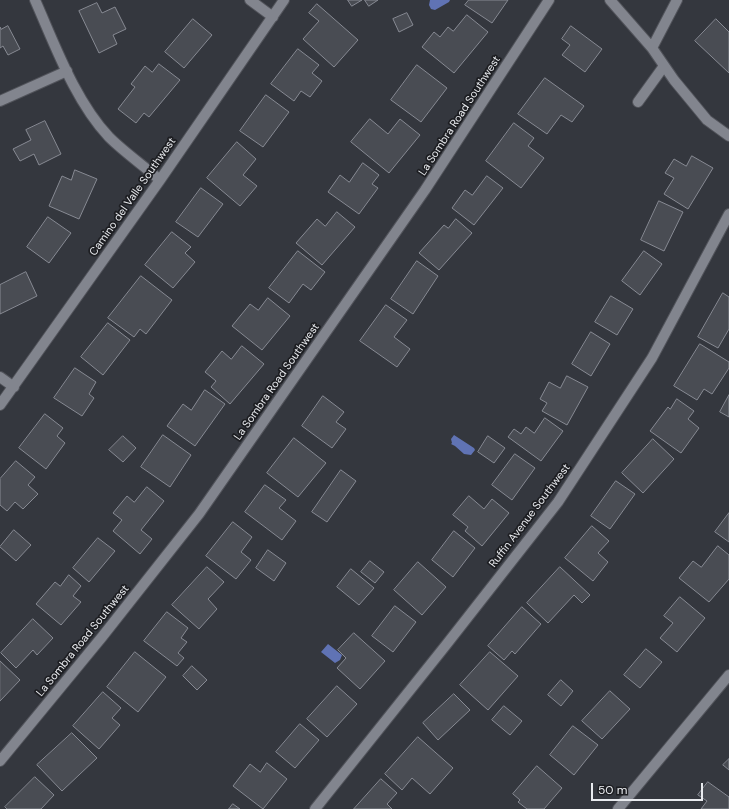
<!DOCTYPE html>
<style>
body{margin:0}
#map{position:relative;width:729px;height:809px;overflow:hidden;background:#34373e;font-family:"DM Sans",sans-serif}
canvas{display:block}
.scale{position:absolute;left:591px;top:783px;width:112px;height:18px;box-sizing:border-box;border:2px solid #e9ebef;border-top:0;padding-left:5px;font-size:12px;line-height:14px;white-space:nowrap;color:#e9ebef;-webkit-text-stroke:3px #1d1e22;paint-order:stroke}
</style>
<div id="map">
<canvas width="729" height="809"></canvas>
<div class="scale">50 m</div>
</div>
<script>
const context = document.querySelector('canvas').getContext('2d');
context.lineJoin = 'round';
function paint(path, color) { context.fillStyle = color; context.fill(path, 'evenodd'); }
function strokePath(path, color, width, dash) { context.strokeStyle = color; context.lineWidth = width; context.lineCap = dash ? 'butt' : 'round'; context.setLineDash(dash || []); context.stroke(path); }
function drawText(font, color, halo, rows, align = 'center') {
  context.font = font + ' "DM Sans",sans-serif'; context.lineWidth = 3.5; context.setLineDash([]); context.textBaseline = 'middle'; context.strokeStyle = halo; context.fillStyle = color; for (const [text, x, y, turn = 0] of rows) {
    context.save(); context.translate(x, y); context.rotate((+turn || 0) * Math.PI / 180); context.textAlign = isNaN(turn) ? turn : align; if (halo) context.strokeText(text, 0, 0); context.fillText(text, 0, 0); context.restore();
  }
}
const water = new Path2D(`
 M430 0H450L449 2 435 10 431 9 429 5Z
 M454 435 474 448 475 450 471 455 464 454 455 446 451 444 452 443 451 439Z
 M328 644 342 655 340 660 335 663 321 652Z`);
const building = new Path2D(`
 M348 0H362L352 6Z
 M365 0H378L369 6Z
 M469 0H508L492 23 465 5Z
 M97 3 102 13 115 7 126 29 113 35 117 44 99 53 79 11Z
 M317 4 358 40 334 67 303 39 319 21 309 13Z
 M407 13 413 25 399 32 393 19Z
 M467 15 488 32 454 73 422 47 434 32 440 37 448 27 453 31Z
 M193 19 212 35 184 68 165 52Z
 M716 19 729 32V73L695 41Z
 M8 26 20 49 8 55 3 46 0 48V27L1 29Z
 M571 26 602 49 585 72 562 55 570 45 562 39Z
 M298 49 319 65 312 73 322 81 310 97 301 91 294 101 271 84Z
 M159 64 180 80 149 117 144 113 136 123 118 109 135 87 131 84 145 66 152 72Z
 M417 65 447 88 421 122 391 100Z
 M545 78 584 106 572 122 561 115 547 134 518 114Z
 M266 95 289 112 263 147 240 131Z
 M370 119 388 134 400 119 420 135 389 173 351 142Z
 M45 121 61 154 39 165 34 154 20 161 13 149 31 140 26 130Z
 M514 123 534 138 528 146 544 158 521 188 486 161Z
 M237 142 256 159 243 175 257 186 240 206 207 178Z
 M692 156 713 168 688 209 664 194 674 178 665 173 674 159 686 166Z
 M363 163 379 175 372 184 378 188 359 214 328 192 340 175 349 182Z
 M75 170 97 179 79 219 49 206 62 176 71 180Z
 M487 176 503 188 474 225 452 208 465 190 472 195Z
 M201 188 223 204 198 237 176 222Z
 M659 201 683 212 664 251 641 240Z
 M337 212 355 227 322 265 296 243 317 219 325 226Z
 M48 217 71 233 49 263 27 247Z
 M456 219 472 233 439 270 419 253 444 225 448 228Z
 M172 232 191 247 185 253 195 262 173 288 145 265Z
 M298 251 325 272 311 290 303 284 289 303 269 288Z
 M644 251 662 264 640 295 622 281Z
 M417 261 438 276 413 314 391 299Z
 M26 272 37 296 0 314V285Z
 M141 276 172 300 146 334 140 329 134 337 108 318Z
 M723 293 729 297V329L718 348 698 337Z
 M611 296 633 309 617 335 595 322Z
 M268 298 290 316 262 350 232 326 250 304 258 310Z
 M386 305 407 320 394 337 410 349 397 367 360 341Z
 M108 323 130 340 103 375 81 357Z
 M591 332 610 344 591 376 572 364Z
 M700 344 729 362V368L712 394 704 389 697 400 674 386Z
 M242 346 264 364 230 404 211 387 216 381 205 372 222 351 231 359Z
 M75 368 96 382 89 394 94 398 82 416 54 398Z
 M567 376 588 387 567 425 542 411 547 403 540 399 549 382 560 388Z
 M205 390 225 404 195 446 167 426 183 404 191 410Z
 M729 395V417L720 412Z
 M323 396 344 412 336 422 346 429 332 448 302 426Z
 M677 399 694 411 688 419 699 428 681 453 650 431 668 407 670 409Z
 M45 414 63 428 57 436 65 443 46 469 19 448Z
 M545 418 563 431 541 461 508 437 514 429 521 434 526 427 534 433Z
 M163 435 191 455 170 487 141 467Z
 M123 436 136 448 123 462 109 450Z
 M488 436 505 448 494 463 478 452Z
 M294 438 326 463 298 497 267 473Z
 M653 439 674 459 643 493 622 473Z
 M515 454 535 468 512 500 492 485Z
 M16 461 35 477 28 485 38 494 23 509 15 502 7 511 0 505V479Z
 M341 470 356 481 327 522 312 512Z
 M616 481 635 494 610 529 591 516Z
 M265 485 286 500 279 508 296 521 282 540 245 512Z
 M147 487 164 501 141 530 152 539 140 554 113 531 122 520 113 513 127 496 134 502Z
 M469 496 484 509 492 499 509 513 482 546 465 531 468 527 453 515Z
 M729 513V542L715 532Z
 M233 522 252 537 241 552 251 560 236 579 206 556Z
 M592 526 609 541 598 553 608 562 593 581 565 558Z
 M14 530 31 545 16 561 0 547Z
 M454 531 475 548 453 577 432 560Z
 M98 538 115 551 89 582 73 568Z
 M718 546 729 555V579L709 602 679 578 693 561 701 567Z
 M268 550 286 563 274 581 256 568Z
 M370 561 384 572 375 583 361 572Z
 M418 562 446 587 422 615 394 590Z
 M207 567 224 582 208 599 217 609 199 629 172 605Z
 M560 567 590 595 582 603 574 595 548 623 527 603Z
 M351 569 374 588 359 605 337 587Z
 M69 575 81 586 73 596 81 602 61 625 36 604 55 582 60 586Z
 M680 597 705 618 677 652 660 638 673 623 664 616Z
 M395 606 416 622 393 652 372 636Z
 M522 607 541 624 515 654 512 651 504 660 488 646Z
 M167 612 188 628 181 638 187 642 178 653 184 658 177 666 144 641Z
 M33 619 53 638 37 655 33 650 16 668 1 653Z
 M354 633 385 661 360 689 337 668 346 658 338 650Z
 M646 649 662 662 640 688 624 675Z
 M135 652 166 677 138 712 107 687Z
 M490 652 518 676 488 710 460 685Z
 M0 661 20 680 0 701Z
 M192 666 207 680 197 690 183 676Z
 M561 680 573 691 561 706 548 695Z
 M337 686 357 704 327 737 307 719Z
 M610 691 630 709 602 739 582 721Z
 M103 692 121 708 112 718 120 725 99 749 73 726Z
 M454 694 470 710 438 740 423 723Z
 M504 706 522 721 510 735 492 720Z
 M300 724 319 740 295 768 276 752Z
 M573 726 598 745 574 775 550 755Z
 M72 733 97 758 62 791 37 765Z
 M418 737 453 768 430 794 412 778 402 790 385 774Z
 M729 759V770L723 765Z
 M267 763 287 779 263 809 233 786 250 764 260 772Z
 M537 766 562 788 544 809H527L518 802 520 800 513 794Z
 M35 777 54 795 41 809H7L5 807Z
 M381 779 397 793 387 804 392 809H354Z
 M708 782 729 797V809H701L707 801 698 795Z
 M233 804 240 809H229Z`);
const minor = new Path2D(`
 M35 0C55 45 75 101 109 137 124 152 144 166 160 180
 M250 0 273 17
 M610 0 652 48 674 80 707 120 729 136
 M652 48 677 0
 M0 101 67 71
 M638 102 664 66
 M0 377 14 387
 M0 405 160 180 284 0
 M0 761 102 637 199 514 425 190 549 0
 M315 809 446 645 558 502 652 358 729 214
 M618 809 729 675`);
const streetNames = [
 ["La Sombra Road Southwest",460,116,-57],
 ["Camino del Valle Southwest",133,197,-55],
 ["La Sombra Road Southwest",277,382,-55],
 ["Ruffin Avenue Southwest",530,516,-53],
 ["La Sombra Road Southwest",83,641,-51]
];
paint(water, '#6073b4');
paint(building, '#494c53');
strokePath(building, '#878a93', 1);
strokePath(minor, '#51535a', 12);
strokePath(minor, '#82858e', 10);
drawText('11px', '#e9ebef', '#1d1e22', streetNames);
</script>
